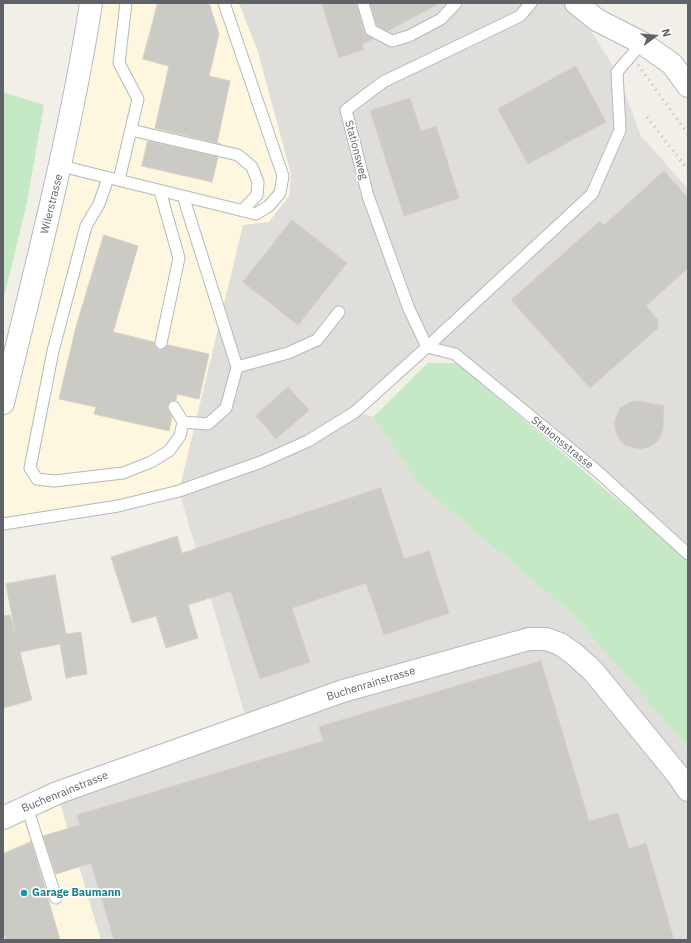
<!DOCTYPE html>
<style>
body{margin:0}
#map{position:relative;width:691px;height:943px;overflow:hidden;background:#f1efe8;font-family:"IBM Plex Sans",sans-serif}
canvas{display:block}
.frame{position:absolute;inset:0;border:4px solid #5f6368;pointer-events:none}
.north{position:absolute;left:635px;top:16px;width:40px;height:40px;-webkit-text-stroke:3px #fff;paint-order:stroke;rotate:74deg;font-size:11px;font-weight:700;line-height:16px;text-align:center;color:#5f6368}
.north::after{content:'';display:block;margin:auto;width:14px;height:18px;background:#5f6368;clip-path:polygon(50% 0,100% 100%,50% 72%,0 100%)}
</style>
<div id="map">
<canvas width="691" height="943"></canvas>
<div class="frame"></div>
<div class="north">N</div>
</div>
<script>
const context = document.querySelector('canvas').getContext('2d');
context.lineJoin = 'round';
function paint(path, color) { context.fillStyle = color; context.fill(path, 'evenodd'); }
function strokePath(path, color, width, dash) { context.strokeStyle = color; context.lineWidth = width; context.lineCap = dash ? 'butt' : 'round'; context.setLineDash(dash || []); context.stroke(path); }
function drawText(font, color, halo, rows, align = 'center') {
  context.font = font + ' "IBM Plex Sans",sans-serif'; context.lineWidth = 3.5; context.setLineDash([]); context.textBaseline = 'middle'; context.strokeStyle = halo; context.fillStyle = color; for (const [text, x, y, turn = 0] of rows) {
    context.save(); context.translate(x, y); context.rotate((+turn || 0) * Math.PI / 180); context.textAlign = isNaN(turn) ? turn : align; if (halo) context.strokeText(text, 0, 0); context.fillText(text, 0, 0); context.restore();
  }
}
const commercial = new Path2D(`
 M91 3H239L258 52 291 174 289 196 269 222 243 225 179 491 3 524V403Z
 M57 793 101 940H3V818Z`);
const industrial = new Path2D(`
 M239 3H573L617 72 641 136 688 189V554L455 354 427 347 355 412 373 417 418 483 572 614 688 748V940H101L57 793 248 725 179 491 243 225 269 222 289 196 291 174 258 52Z`);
const green = new Path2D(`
 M3 92 44 105 26 207 3 301Z
 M428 363H457L688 560V748L572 614 418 483 373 417Z`);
const building = new Path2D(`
 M158 3H209L219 34 209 76 230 81 217 143 221 144 155 128 169 66 143 59Z
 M322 3H356L364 32 368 36 373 39 362 44 364 49 339 58Z
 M370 3H440L388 31 377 25Z
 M576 66 606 122 528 164 498 109Z
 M410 98 421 131 436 126 459 198 404 216 370 111Z
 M148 141 218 157 212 182 142 166Z
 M664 171 688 198V268L646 306 658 320V328L590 388 511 300 600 221 604 225Z
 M292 220 347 263 298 325 243 282Z
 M104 235 138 246 113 332 154 342 155 346 159 350 164 349 168 345 209 354 199 399 177 394 176 400 171 401 168 404V410L172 417 169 431 94 414 96 407 59 399 76 327Z
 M288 387 309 410 276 439 256 416Z
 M640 401 664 406 663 430 658 441 649 447 641 449 627 446 621 442 617 435 615 428V420L620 408 631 402Z
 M381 488 404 559 429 551 449 613 384 635 366 583 292 608 310 662 260 679 231 591 188 605 198 638 166 648 156 616 132 623 111 557 177 536 182 553Z
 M55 575 66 634 81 632 87 674 66 678 60 644 20 652 32 700 3 708V616L10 615 15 632 6 584Z
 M541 661 589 821 618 813 629 849 646 843 674 940H114L91 863 56 874 43 836 80 825 77 815 323 741 319 727Z
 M31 842 42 878 60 940H6L3 931V854Z`);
const lane = new Path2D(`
 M363 3 371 30 392 41 409 36 441 19 456 3
 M131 130 238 155 252 167 258 182 257 195 242 211
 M61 166 256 214 269 206 280 193 283 176 224 3
 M108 178 99 204 86 226 77 260 53 351 30 468 37 479 54 481 123 473 151 462 169 451 180 436 183 422 174 407
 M119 180 138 99 119 63 126 3
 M160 191 179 258 161 343
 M427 347 409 309 368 196 346 110 383 82 520 16 531 3
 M427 347 455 354 596 470 688 554
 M237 367 288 353 317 340 339 312
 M183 422 208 424 226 408 237 367 183 196
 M3 524 118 506 179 491 261 462 308 441 355 412 427 347 592 194 620 130 617 72 642 43
 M27 807 56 898`);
const street = new Path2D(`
 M576 3 597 20 642 43 672 64 688 86
 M3 818 57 793 343 691 529 639H546L560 644 573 653 593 671 677 774 688 790`);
const secondary = new Path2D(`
 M3 403C35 270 70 138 91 3`);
const rail = new Path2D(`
 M638 65 688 134
 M647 117 688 170`);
const markers = [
 [24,893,4,"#0f9aa8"]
];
const streetNames = [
 ["Stationsweg",356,150,75],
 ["Wilerstrasse",52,204,-76],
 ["Stationsstrasse",562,443,39],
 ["Buchenrainstrasse",371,684,-17],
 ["Buchenrainstrasse",65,792,-22]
];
const cultureNames = [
 ["Garage Baumann",32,893]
];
paint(commercial, '#fef7e0');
paint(industrial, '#e0deda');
paint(green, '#c5e8c5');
paint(building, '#cccac5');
strokePath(building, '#d6d1c6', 1);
strokePath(lane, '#b5b8bc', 13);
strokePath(street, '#b5b8bc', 24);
strokePath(secondary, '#b6babf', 24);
strokePath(lane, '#fff', 11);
strokePath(street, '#fff', 22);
strokePath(secondary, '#fff', 22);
strokePath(rail, '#b6b7b8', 3, [1, 5]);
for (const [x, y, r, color] of markers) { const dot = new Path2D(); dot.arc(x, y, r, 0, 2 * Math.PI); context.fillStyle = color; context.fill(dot); strokePath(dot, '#fff', 1.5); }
drawText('11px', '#5f6368', '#fff', streetNames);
drawText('bold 11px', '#0d838f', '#fff', cultureNames, 'left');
</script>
